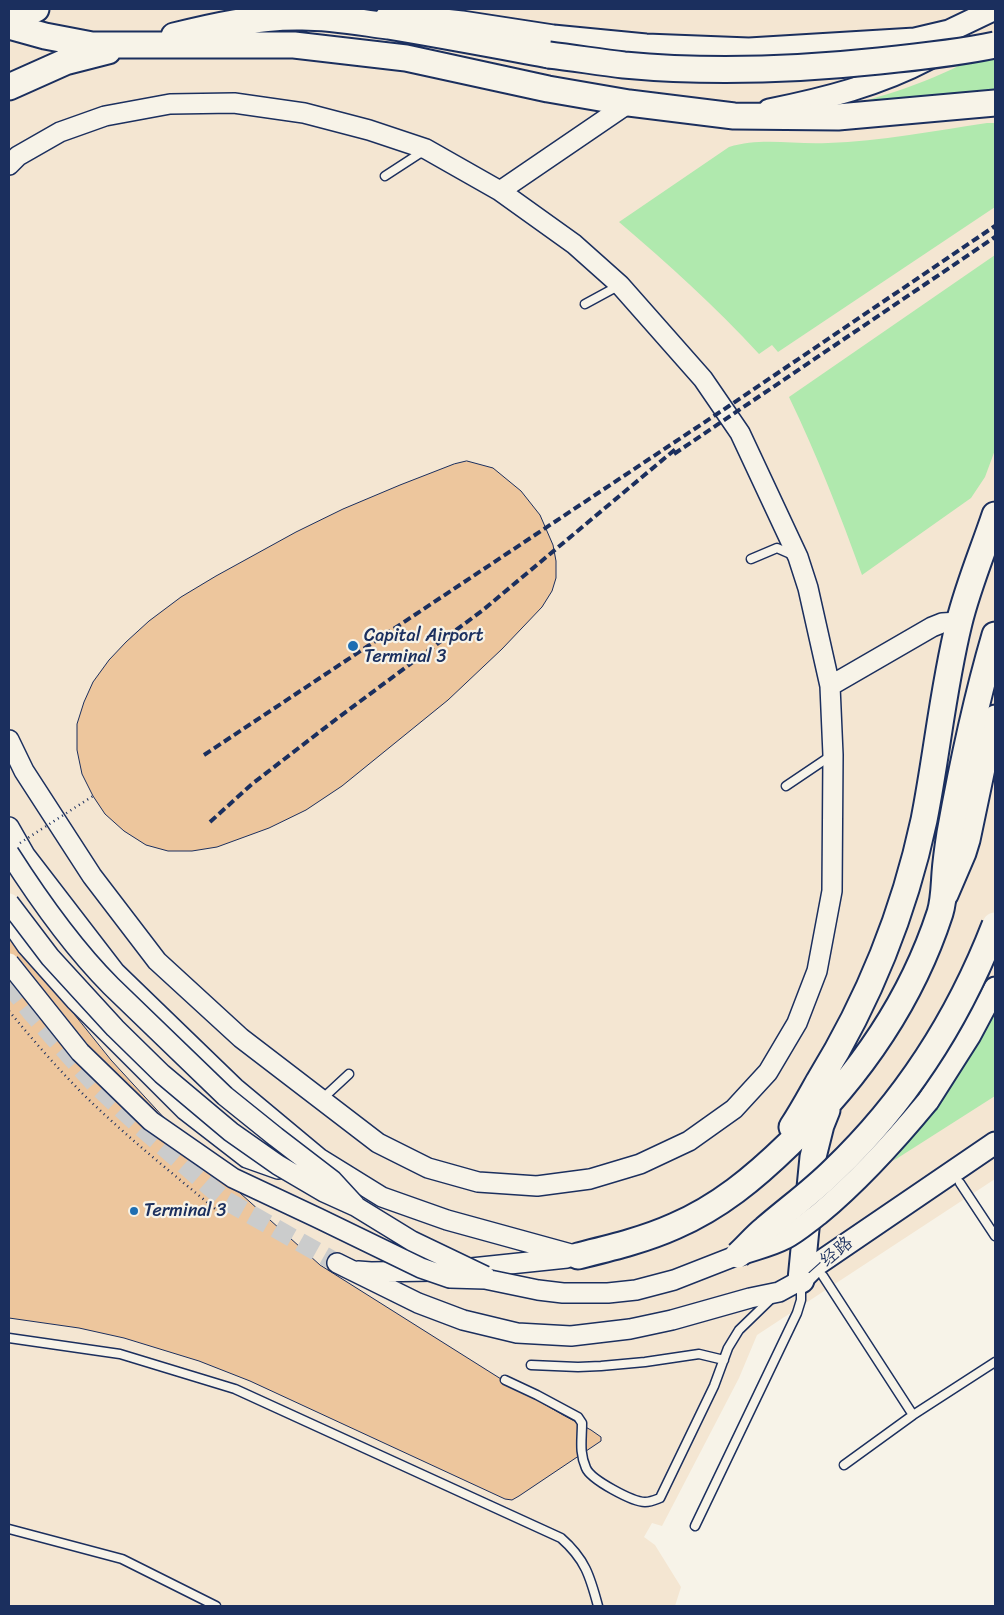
<!DOCTYPE html>
<meta charset="utf-8">
<style>
body{margin:0}
#map{position:relative;width:1004px;height:1615px;overflow:hidden;background:#f7f3e8;font-family:Sriracha,sans-serif}
canvas{display:block}
.frame{position:absolute;inset:0;border:10px solid #1b2f5e;pointer-events:none}
</style>
<div id="map">
<canvas width="1004" height="1615"></canvas>
<div class="frame"></div>
</div>
<script>
const context = document.querySelector('canvas').getContext('2d');
context.lineJoin = 'round';
function paint(path, color) { context.fillStyle = color; context.fill(path, 'evenodd'); }
function strokePath(path, color, width, dash) { context.strokeStyle = color; context.lineWidth = width; context.lineCap = dash ? 'butt' : 'round'; context.setLineDash(dash || []); context.stroke(path); }
function drawText(font, color, halo, rows, align = 'center') {
  context.font = font + ' Sriracha,"LXGW WenKai TC",sans-serif'; context.lineWidth = 4.5; context.setLineDash([]); context.textBaseline = 'middle'; context.strokeStyle = halo; context.fillStyle = color; for (const [text, x, y, turn = 0] of rows) {
    context.save(); context.translate(x, y); context.rotate((+turn || 0) * Math.PI / 180); context.textAlign = isNaN(turn) ? turn : align; if (halo) context.strokeText(text, 0, 0); context.fillText(text, 0, 0); context.restore();
  }
}
const built = new Path2D(`
 M9 9H995V1179L757 1335 739 1378 662 1526 652 1523 644 1537 655 1545 681 1587 675 1606H9Z`);
const green = new Path2D(`
 M995 45V89L969 93 849 105C900 92 951 74 995 45Z
 M987 123H995V207L778 352 772 345 759 354C715 306 668 264 619 222L729 147C762 137 794 145 828 143 881 141 934 131 987 123Z
 M995 255V450L985 477 971 498 862 575C840 514 817 455 789 397Z
 M995 1013V1096L893 1161 936 1108Z`);
const building = new Path2D(`
 M467 461 493 468 521 491 540 515 553 545 556 561V578L552 591 542 607 502 649 448 700 342 786 306 810 269 828 217 847 192 851H168L146 845 124 831 105 814 93 796 82 774 77 750V724L84 702 93 682 109 660 126 642 149 621 181 597 216 576 296 532 343 509 400 485 454 464Z
 M9 927 42 974 111 1060 200 1157 320 1265 501 1379 563 1415 591 1430 601 1437V1441L519 1496 512 1500 505 1499 250 1381 199 1361 124 1338 79 1328 9 1318Z`);
const tertiaryTunnel = new Path2D(`
 M9 984 32 1013 95 1084 140 1126 225 1200 337 1263`);
const path = new Path2D(`
 M9 1011C33 1040 58 1069 85 1096 129 1139 178 1178 225 1217`);
const service = new Path2D(`
 M385 176 425 150
 M585 304 620 285
 M751 559 777 548 793 555
 M786 786 832 755
 M321 1100 349 1074
 M960 1183 995 1236
 M823 1276 913 1415
 M9 1338 120 1354 235 1389 561 1538C585 1559 590 1576 598 1606
 M531 1365 578 1367 601 1366 645 1362 699 1354 724 1360
 M505 1380 537 1395 578 1417 582 1423C582 1440 579 1452 586 1468 591 1480 633 1502 645 1502 651 1502 655 1500 660 1498L714 1386 728 1348 739 1330 772 1298
 M844 1465 913 1415 995 1362
 M695 1526 797 1313 801 1300V1284
 M9 1529 122 1559 216 1606`);
const tertiary = new Path2D(`
 M9 165 18 156 60 132 105 116 170 104 234 103 304 113 369 130 426 149 500 191 574 244 620 285 703 379 740 433 798 557 808 588 830 686 833 755 832 891 817 971 797 1023 768 1072 734 1109 689 1141 640 1164 590 1179 537 1186 478 1182 428 1168 378 1143 241 1038 157 961 92 876 24 771 9 740
 M500 191 629 103
 M830 686 932 627 942 623 959 622
 M9 827 25 855 115 972 235 1088 319 1158 382 1197 447 1220 578 1256
 M9 920 27 946 75 1000 185 1110 247 1158 278 1169
 M337 1263 418 1303 463 1320 517 1333 571 1336 630 1329 672 1320 750 1298 779 1292 801 1280
 M462 1269 567 1258
 M358 1271 371 1272 432 1271`);
const secondary = new Path2D(`
 M386 17 425 18 462 22 553 36 646 45 749 49 915 39 949 31 995 9
 M769 110C824 99 879 85 928 59
 M947 895 965 853 969 840 995 716
 M928 1101 970 1035 995 988
 M801 1280 816 1265 995 1143`);
const trunk = new Path2D(`
 M9 20 36 9
 M9 26 45 36 92 45H294L406 58 548 89 629 103 734 116 838 117 995 103
 M174 36C214 26 255 17 297 17 327 16 358 22 388 26 442 35 495 45 549 55
 M9 87 65 62 108 51
 M792 1127C802 1112 810 1097 819 1081 869 1000 904 913 924 820 937 754 943 688 959 623 968 586 983 551 995 515
 M578 1256C610 1248 644 1240 675 1226 719 1207 754 1178 789 1144 856 1080 911 1002 940 913 944 900 944 886 945 873 946 859 948 846 950 833 962 766 976 700 995 635
 M801 1280 813 1157 821 1125 827 1110`);
const rail = new Path2D(`
 M674 454 995 237
 M204 755 729 406 995 226
 M210 822 252 784 339 717 483 610 678 447`);
const pathBridge = new Path2D(`
 M20 843 93 796`);
const tertiaryBridge = new Path2D(`
 M9 853C39 900 72 947 111 986L225 1096 276 1137 332 1180 355 1205
 M9 903 50 957 115 1028 162 1074 231 1132 278 1165 324 1192 355 1206 412 1241 485 1276
 M9 963 80 1052 151 1121 233 1178 318 1218 421 1268 450 1278 485 1279 538 1290 563 1293H608L636 1290 674 1280 738 1255`);
const secondaryBridge = new Path2D(`
 M738 1255C753 1249 770 1246 785 1238 797 1232 808 1222 819 1214 860 1180 895 1141 928 1101`);
const trunkBridge = new Path2D(`
 M549 55C574 58 599 62 624 65 709 73 794 70 879 61 918 57 957 53 995 45
 M738 1255C747 1247 755 1237 765 1229 788 1209 812 1192 834 1170 906 1101 959 1018 995 925`);
const markers = [
 [353,646,6,"#1f6fb2"],
 [134,1211,5,"#1f6fb2"]
];
const poiNames = [
 ["Capital Airport",364,636],
 ["Terminal 3",364,657],
 ["Terminal 3",144,1211]
];
const streetNames = [
 ["一经路",830,1258,-39]
];
paint(built, '#f4e6d2');
paint(green, '#b0e9ae');
paint(building, '#edc69d');
strokePath(building, '#1b2f5e', 1);
strokePath(tertiaryTunnel, '#cbcccc', 19, [19, 9]);
strokePath(service, '#1b2f5e', 11);
strokePath(tertiary, '#1b2f5e', 22);
strokePath(secondary, '#1b2f5e', 25);
strokePath(trunk, '#1b2f5e', 29);
strokePath(path, '#1b2f5e', 2.5, [1, 4]);
strokePath(service, '#f7f3e8', 8);
strokePath(tertiary, '#f7f3e8', 19);
strokePath(secondary, '#f7f3e8', 21);
strokePath(trunk, '#f7f3e8', 25);
strokePath(rail, '#1b2f5e', 4, [8, 4]);
strokePath(tertiaryBridge, '#1b2f5e', 22, []);
strokePath(secondaryBridge, '#1b2f5e', 25, []);
strokePath(trunkBridge, '#1b2f5e', 29, []);
strokePath(pathBridge, '#1b2f5e', 2.5, [1, 4]);
strokePath(tertiaryBridge, '#f7f3e8', 19);
strokePath(secondaryBridge, '#f7f3e8', 21);
strokePath(trunkBridge, '#f7f3e8', 25);
for (const [x, y, r, color] of markers) { const dot = new Path2D(); dot.arc(x, y, r, 0, 2 * Math.PI); context.fillStyle = color; context.fill(dot); strokePath(dot, '#f7f3e8', 2); }
drawText('18px', '#1b2f5e', '#f7f3e8', poiNames, 'left');
drawText('18px', '#1b2f5e', '#f7f3e8', streetNames);
</script>
